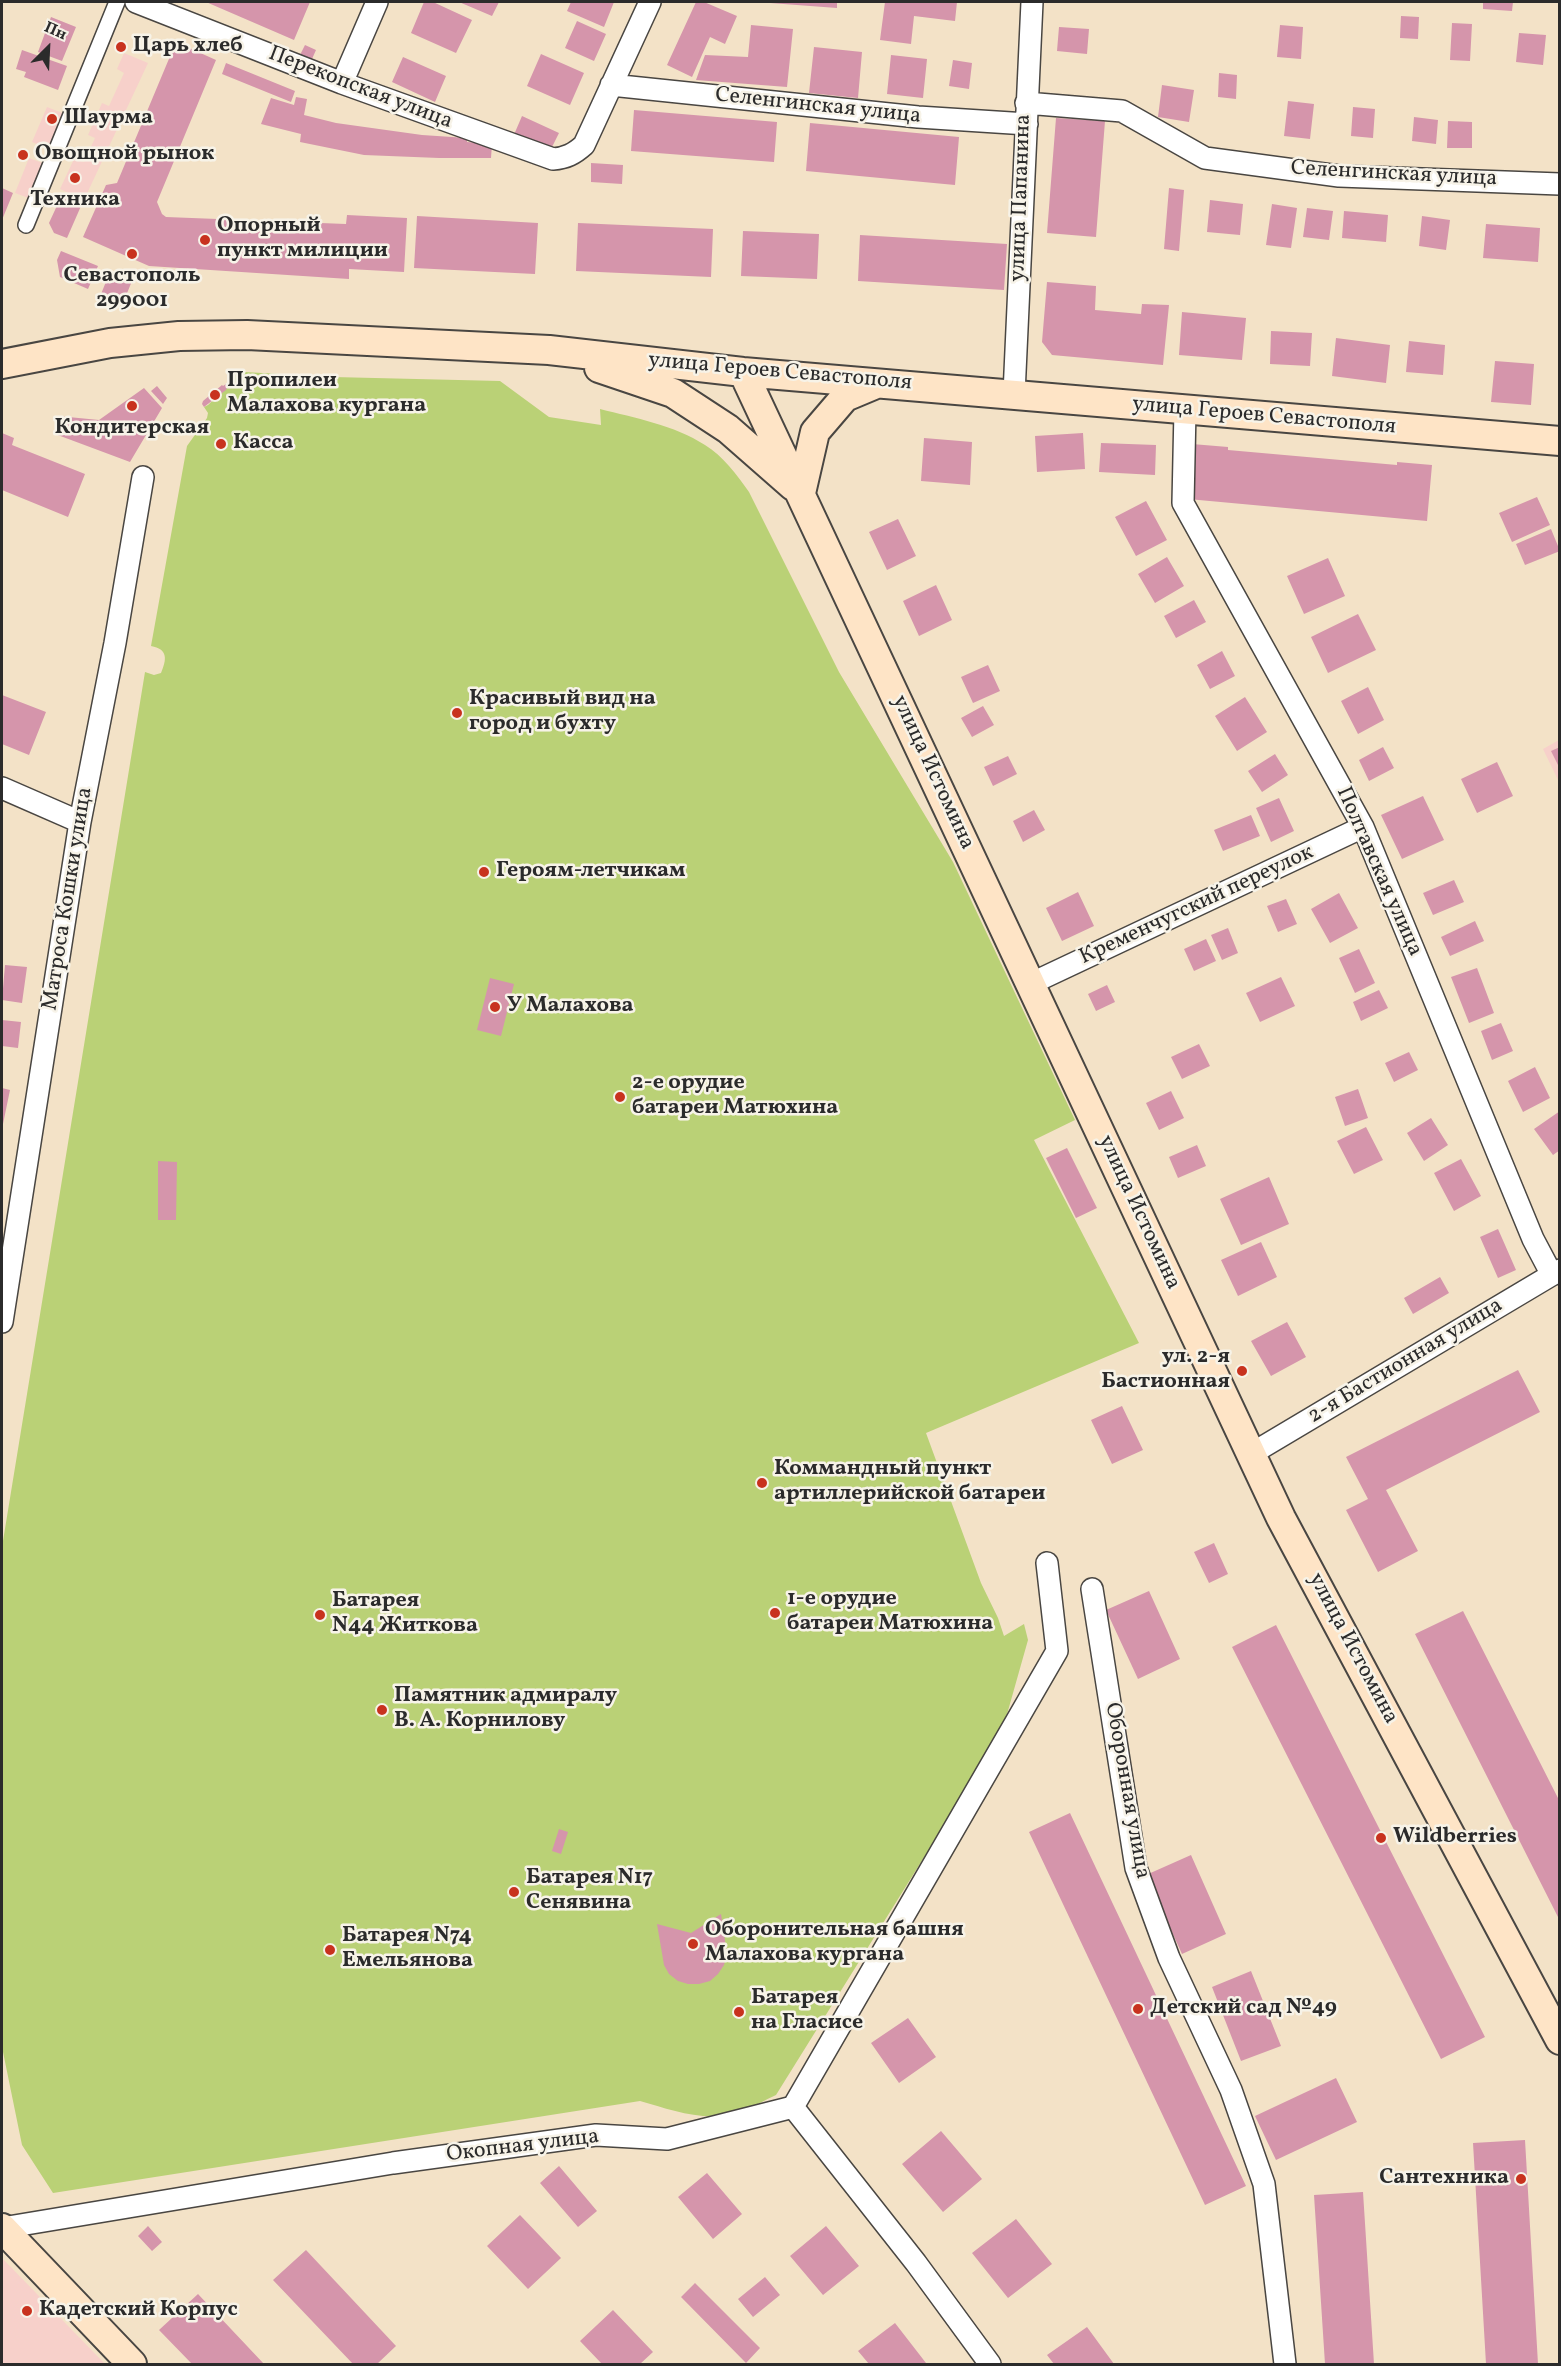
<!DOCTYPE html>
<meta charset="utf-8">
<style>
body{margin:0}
#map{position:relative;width:1561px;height:2366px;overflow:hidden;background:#f3e2c7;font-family:Vollkorn,serif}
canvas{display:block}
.frame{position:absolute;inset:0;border:3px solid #2b2b2b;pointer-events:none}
.north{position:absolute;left:18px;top:18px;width:60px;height:60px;-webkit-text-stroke:4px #f7f3e8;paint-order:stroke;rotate:24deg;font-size:16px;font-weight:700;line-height:24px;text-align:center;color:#2b2b2b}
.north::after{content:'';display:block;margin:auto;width:21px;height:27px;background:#2b2b2b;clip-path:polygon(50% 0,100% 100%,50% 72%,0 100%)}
</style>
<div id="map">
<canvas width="1561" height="2366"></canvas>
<div class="frame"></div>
<div class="north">Пн</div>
</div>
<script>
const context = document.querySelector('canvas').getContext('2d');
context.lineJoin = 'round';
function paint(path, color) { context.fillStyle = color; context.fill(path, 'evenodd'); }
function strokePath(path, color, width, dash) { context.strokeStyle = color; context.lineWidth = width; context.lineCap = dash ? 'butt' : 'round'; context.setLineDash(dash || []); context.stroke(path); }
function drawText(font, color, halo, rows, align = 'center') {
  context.font = font + ' Vollkorn,serif'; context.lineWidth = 5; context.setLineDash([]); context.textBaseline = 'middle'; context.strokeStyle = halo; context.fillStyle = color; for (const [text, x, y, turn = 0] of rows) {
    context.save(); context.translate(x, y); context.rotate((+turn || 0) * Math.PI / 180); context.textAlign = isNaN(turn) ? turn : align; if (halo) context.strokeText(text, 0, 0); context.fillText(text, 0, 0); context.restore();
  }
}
const built = new Path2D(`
 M124 53 148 63 84 200 60 189 74 159 84 162 95 138 88 135 102 103 109 106 124 73 117 69Z
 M47 107 65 114 51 150 32 142Z
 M29 158 48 165 34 200 15 193Z
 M1559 740V782L1543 749Z
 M2 2258 105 2364H2Z`);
const green = new Path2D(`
 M227 371 333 377 500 381 549 417 601 425 600 409C635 418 674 425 705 445 723 456 737 475 749 492L839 672 953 862 1075 1120 1034 1140 1139 1343 926 1433 981 1583 998 1618 1004 1636 1024 1624 1028 1640 1002 1732 776 2095C765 2100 753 2107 742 2111 708 2124 672 2110 640 2101L53 2193 22 2145 2 2047V1547L145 672 154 675 161 673C167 659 168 649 151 646L187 446 207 418 208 413 204 407 208 405 231 383Z`);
const building = new Path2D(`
 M206 2H310L294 40Z
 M424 2H433L472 20 456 53 411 33Z
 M459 2H499L492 16Z
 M571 2H614L604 27 567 11Z
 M696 2H704L737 16 725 44 710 37 692 77 667 65Z
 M770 2H837V8L770 3Z
 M885 2H957L955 21 914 16 911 44 880 40Z
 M1483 2H1513L1512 11 1483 9Z
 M1401 16 1419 17 1418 39 1400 38Z
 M51 17 76 27 62 61 38 52Z
 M577 21 606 34 594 61 565 48Z
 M1452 23 1472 24 1470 61 1450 60Z
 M751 25 793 29 787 87 696 80 705 55 748 57Z
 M1280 25 1303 27 1301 59 1277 57Z
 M1059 27 1089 29 1087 54 1057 51Z
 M1519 33 1546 35 1543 65 1516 62Z
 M176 42 216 60 157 202 162 214 166 217 346 224 347 215 407 218 404 272 349 269V279L149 266 83 237 106 185 117 183Z
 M305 45 316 50 308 68 296 63Z
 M814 47 862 52 858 98 809 93Z
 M22 50 67 66 58 90 24 77 26 72 16 69Z
 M541 54 584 73 570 105 527 86Z
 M891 55 927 59 923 98 887 94Z
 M403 57 446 76 435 102 392 82Z
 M953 60 972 63 969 89 949 86Z
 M226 63 295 91 291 102 222 74Z
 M1219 73 1237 75 1236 99 1218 97Z
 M1162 85 1194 90 1189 122 1158 117Z
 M296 97 307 99 304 115 336 123 422 135 467 138V142L492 144 491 158H439L364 155 300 142 301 134 261 124 271 98 294 105Z
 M1288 101 1314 104 1310 139 1284 136Z
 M1353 107 1375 109 1373 138 1351 136Z
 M634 110 777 122 774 162 631 151Z
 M522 116 559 133 549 153 513 137Z
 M1414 117 1438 120 1436 144 1412 141Z
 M1056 118 1105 121 1096 237 1047 233Z
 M1448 121 1472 122V148H1447Z
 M810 123 959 137 955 185 806 171Z
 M591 163 623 165 622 184 591 182Z
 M2 188 13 193 2 220Z
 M1169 188 1184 190 1179 251 1164 249Z
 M61 197 81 206 67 238 54 233 49 223Z
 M1210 200 1243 204 1240 235 1207 232Z
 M1272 204 1297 208 1291 248 1266 245Z
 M1307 208 1333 211 1329 240 1303 237Z
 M1344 211 1388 215 1386 242 1342 238Z
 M417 216 538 223 535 274 414 268Z
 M1422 216 1450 220 1446 250 1419 246Z
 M578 223 713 229 711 277 576 271Z
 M1486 224 1540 228 1538 262 1483 258Z
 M743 231 819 234 817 279 741 276Z
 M860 235 1007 244 1004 290 858 281Z
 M61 251 98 266 88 289 60 277 57 260Z
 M110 272 132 281 123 303 101 294Z
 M1047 282 1096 286 1095 310 1141 314 1142 304 1169 305 1163 365 1052 355 1042 342Z
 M1182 312 1246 318 1242 360 1179 355Z
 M1271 331 1312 333 1310 366 1270 364Z
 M1336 338 1390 345 1386 383 1332 376Z
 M1409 341 1445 345 1443 375 1406 372Z
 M1495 361 1534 364 1531 405 1491 402Z
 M226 384 228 386 226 390 204 407 202 404 203 401 222 385 223 386Z
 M157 386 167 398 163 404 151 391Z
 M144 388 162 408 130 462 55 434 58 416 99 420Z
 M2 433 14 438 12 445 85 474 68 517 2 490Z
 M1083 433 1085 469 1037 472 1035 436Z
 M924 438 972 442 970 485 921 481Z
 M1101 443 1156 445 1155 475 1099 472Z
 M1192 444 1228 447V450L1397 465V462L1432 465 1427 521 1188 499Z
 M1537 497 1550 525 1512 542 1499 513Z
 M1146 501 1167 540 1136 556 1115 517Z
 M898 519 916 556 887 570 869 532Z
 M1551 529 1560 551 1525 565 1516 544Z
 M1167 557 1184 586 1155 603 1138 574Z
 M1328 558 1345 596 1304 614 1287 576Z
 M936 585 952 620 919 636 903 601Z
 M1194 600 1206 622 1176 638 1164 616Z
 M1358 614 1376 650 1328 673 1311 637Z
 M1222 651 1235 676 1210 689 1197 665Z
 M988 665 1000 691 973 703 961 677Z
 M1368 687 1384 720 1358 734 1341 701Z
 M2 695 46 712 29 755 2 744Z
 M1245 697 1267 732 1237 751 1215 716Z
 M983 706 994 725 972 737 961 718Z
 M1383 747 1394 768 1369 781 1359 760Z
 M1560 747V769L1551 751Z
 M1275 754 1288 775 1262 792 1248 771Z
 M1008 756 1017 774 993 786 984 767Z
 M1497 762 1513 796 1477 813 1461 779Z
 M1423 796 1444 840 1402 859 1381 815Z
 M1279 798 1294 831 1271 842 1256 808Z
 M1034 810 1045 830 1023 842 1013 821Z
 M1251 815 1260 836 1223 851 1214 830Z
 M1454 880 1464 902 1433 915 1423 893Z
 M1078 892 1094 926 1062 941 1046 908Z
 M1339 893 1358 928 1330 943 1311 909Z
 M1286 899 1297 924 1278 932 1267 906Z
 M1475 921 1484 941 1450 956 1441 937Z
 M1228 928 1238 953 1222 960 1211 935Z
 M1206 939 1216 961 1194 971 1184 949Z
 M1359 949 1375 983 1355 993 1339 958Z
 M5 965 27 967 22 1003 2 1000Z
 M1477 968 1494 1013 1469 1023 1451 977Z
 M1281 977 1295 1006 1260 1022 1246 993Z
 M490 978 514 984 501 1036 477 1030Z
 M1107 985 1115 1002 1096 1011 1088 994Z
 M1379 990 1388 1008 1361 1021 1353 1002Z
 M2 1020 21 1022 18 1048 2 1046Z
 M1501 1023 1513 1051 1492 1060 1481 1031Z
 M1199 1044 1210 1066 1182 1079 1171 1057Z
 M1409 1052 1418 1070 1394 1082 1385 1063Z
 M1535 1067 1550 1098 1523 1112 1508 1081Z
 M2 1088 10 1090 3 1124H2Z
 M1358 1089 1368 1118 1345 1126 1335 1097Z
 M1171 1091 1184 1118 1159 1130 1146 1103Z
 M1560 1111V1150L1553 1155 1534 1129Z
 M1431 1118 1448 1145 1424 1161 1407 1133Z
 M1366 1127 1383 1160 1354 1174 1337 1141Z
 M1197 1145 1206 1166 1178 1178 1169 1157Z
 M1067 1148 1097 1208 1076 1218 1046 1158Z
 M1461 1159 1481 1196 1454 1211 1434 1173Z
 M158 1161 177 1162 176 1220H158Z
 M1269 1177 1289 1224 1241 1245 1220 1199Z
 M1498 1229 1516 1270 1498 1278 1480 1237Z
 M1261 1242 1277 1277 1238 1296 1221 1260Z
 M1440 1277 1449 1293 1413 1314 1404 1298Z
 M1287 1322 1306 1357 1271 1376 1251 1341Z
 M1518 1370 1540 1412 1386 1490 1418 1551 1378 1572 1346 1510 1368 1499 1346 1457Z
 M1122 1406 1143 1450 1112 1464 1091 1420Z
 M1214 1543 1228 1574 1209 1583 1194 1552Z
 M1149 1591 1180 1659 1138 1679 1106 1610Z
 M1463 1611 1560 1802V1921L1415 1634Z
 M1276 1625 1485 2037 1441 2059 1232 1647Z
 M1070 1813 1246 2186 1205 2205 1029 1832Z
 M559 1829 568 1832 561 1854 552 1851Z
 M1191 1855 1226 1934 1182 1954 1146 1875Z
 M721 1914 727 1954 724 1965 718 1974 710 1981 699 1984H688L678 1981 669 1974 664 1965 657 1924 691 1933Z
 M1251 1971 1281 2046 1241 2061 1212 1987Z
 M908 2018 936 2057 899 2083 871 2043Z
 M1336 2078 1357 2122 1276 2160 1255 2116Z
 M941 2131 982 2179 943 2212 902 2164Z
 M1525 2140 1538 2364H1486L1473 2143Z
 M559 2166 597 2211 578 2227 540 2183Z
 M707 2173 742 2214 713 2239 678 2197Z
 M1363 2192 1374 2364H1325L1314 2195Z
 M520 2215 561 2258 528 2289 487 2246Z
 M1016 2219 1052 2264 1008 2298 972 2253Z
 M148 2226 162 2242 152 2251 138 2236Z
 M826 2226 859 2266 823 2295 790 2256Z
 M306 2250 396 2346 377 2364H353L273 2280Z
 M765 2277 780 2295 753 2317 738 2299Z
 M695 2283 760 2348 746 2363 681 2297Z
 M198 2294 264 2364H192L159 2330Z
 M613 2310 653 2352 640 2364H602L580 2341Z
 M895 2323 926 2363 924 2364H869L858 2351Z
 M1087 2327 1114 2364H1054L1047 2355Z`);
const pedestrian = new Path2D(`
 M26 225 117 2`);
const minor = new Path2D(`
 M136 2 342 83 553 159C566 158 574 154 584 145L650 2
 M342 83 377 2
 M611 85 918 117 1027 124
 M1026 103 1122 111 1205 158 1339 176 1560 184
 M1014 394 1032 2
 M1185 410 1183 503 1363 827 1533 1239 1552 1275
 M2 788 80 822
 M1030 984 1363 827
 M2 1322 80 822 115 643 143 477
 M1251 1454 1560 1270
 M1092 1589 1136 1868 1169 1958 1231 2090 1264 2184 1285 2364
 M793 2107 1057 1651 1047 1563
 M793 2107 916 2263 990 2364
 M2 2228 393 2163 596 2135 667 2139 793 2107`);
const secondary = new Path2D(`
 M2 364 110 343 179 336 247 335 549 350 743 372 1560 441
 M599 368 673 393 728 429 793 486
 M743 372 1281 1518 1560 2040
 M801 493 815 432 845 397 876 384
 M2 2228 132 2364`);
const markers = [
 [121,47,6,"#c8321e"],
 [52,119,6,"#c8321e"],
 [23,155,6,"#c8321e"],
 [75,178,6,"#c8321e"],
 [205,240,6,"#c8321e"],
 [132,254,6,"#c8321e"],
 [215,395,6,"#c8321e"],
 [132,406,6,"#c8321e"],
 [221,444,6,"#c8321e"],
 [457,713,6,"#c8321e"],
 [484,872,6,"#c8321e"],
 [495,1007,6,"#c8321e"],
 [620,1097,6,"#c8321e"],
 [1242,1371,6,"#c8321e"],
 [762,1483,6,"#c8321e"],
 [775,1613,6,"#c8321e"],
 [320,1615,6,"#c8321e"],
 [382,1710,6,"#c8321e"],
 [1381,1838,6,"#c8321e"],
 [514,1892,6,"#c8321e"],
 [693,1944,6,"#c8321e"],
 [330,1950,6,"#c8321e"],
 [1138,2009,6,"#c8321e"],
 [739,2012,6,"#c8321e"],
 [1521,2179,6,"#c8321e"],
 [27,2311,6,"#c8321e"]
];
const poiNames = [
 ["Царь хлеб",133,47],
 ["Шаурма",64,119],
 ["Овощной рынок",35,155],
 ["Техника",75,201,"center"],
 ["Опорный",217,227],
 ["пункт милиции",217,252],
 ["Севастополь",132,277,"center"],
 ["299001",132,302,"center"],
 ["Пропилеи",227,382],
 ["Малахова кургана",227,407],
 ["Кондитерская",132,429,"center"],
 ["Касса",233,444],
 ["Красивый вид на",469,700],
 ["город и бухту",469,725],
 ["Героям-летчикам",496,872],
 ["У Малахова",507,1007],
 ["2-е орудие",632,1084],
 ["батареи Матюхина",632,1109],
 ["ул. 2-я",1230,1358,"right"],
 ["Бастионная",1230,1383,"right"],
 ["Коммандный пункт",774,1470],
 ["артиллерийской батареи",774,1495],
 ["1-е орудие",787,1600],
 ["батареи Матюхина",787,1625],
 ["Батарея",332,1602],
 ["N44 Житкова",332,1627],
 ["Памятник адмиралу",394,1697],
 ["В. А. Корнилову",394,1722],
 ["Wildberries",1393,1838],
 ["Батарея N17",526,1879],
 ["Сенявина",526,1904],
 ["Оборонительная башня",705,1931],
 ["Малахова кургана",705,1956],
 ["Батарея N74",342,1937],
 ["Емельянова",342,1962],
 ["Батарея",751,1999],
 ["на Гласисе",751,2024],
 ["Детский сад №49",1150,2009],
 ["Сантехника",1509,2179,"right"],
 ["Кадетский Корпус",39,2311]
];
const streetNames = [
 ["Перекопская улица",360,89,21],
 ["Селенгинская улица",818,107,6],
 ["Селенгинская улица",1394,175,3],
 ["улица Папанина",1022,198,-88],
 ["улица Героев Севастополя",780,373,5],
 ["улица Героев Севастополя",1264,417,5],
 ["улица Истомина",932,773,65],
 ["Полтавская улица",1378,872,66],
 ["Матроса Кошки улица",69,899,-81],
 ["Кременчугский переулок",1197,906,-25],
 ["улица Истомина",1138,1213,65],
 ["2-я Бастионная улица",1406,1362,-31],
 ["улица Истомина",1352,1649,62],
 ["Оборонная улица",1126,1791,80],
 ["Окопная улица",523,2147,-7]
];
paint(built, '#f7d0ca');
paint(green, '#bad176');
paint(building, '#d595ab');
strokePath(pedestrian, '#494642', 18);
strokePath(minor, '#494642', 24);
strokePath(secondary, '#494642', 32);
strokePath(pedestrian, '#fff', 15);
strokePath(minor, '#fff', 21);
strokePath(secondary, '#fee4c6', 28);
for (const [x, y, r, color] of markers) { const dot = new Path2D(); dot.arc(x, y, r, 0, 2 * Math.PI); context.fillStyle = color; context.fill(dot); strokePath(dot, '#f7f3e8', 2); }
drawText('bold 22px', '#2b2b2b', '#f7f3e8', poiNames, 'left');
drawText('22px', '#2b2b2b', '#f7f3e8', streetNames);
</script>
